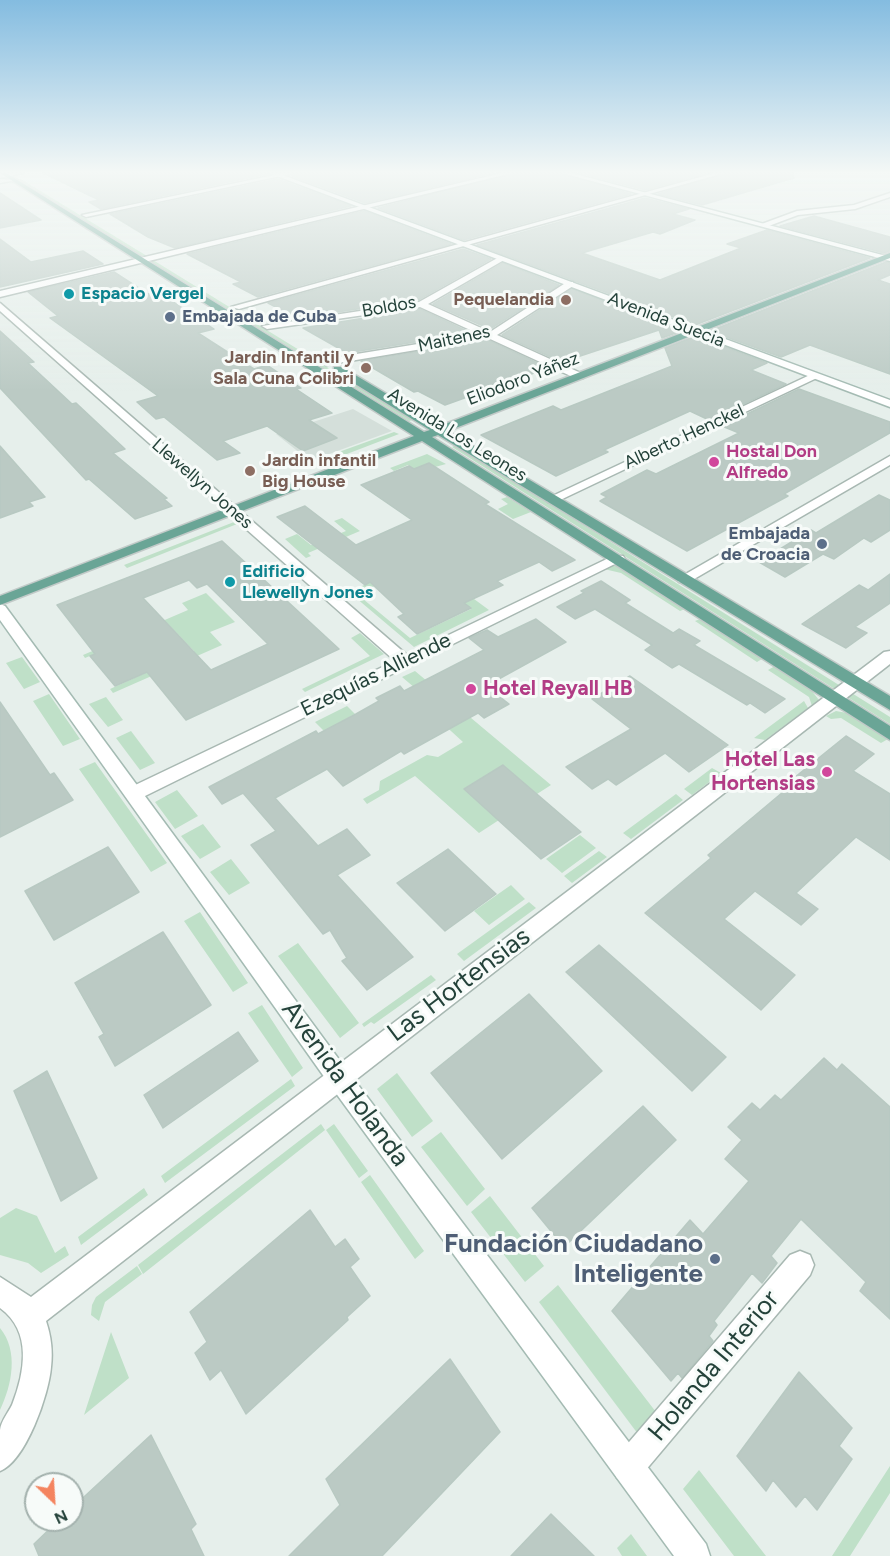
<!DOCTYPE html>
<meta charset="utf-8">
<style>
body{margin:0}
#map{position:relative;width:890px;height:1556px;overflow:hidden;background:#e6efeb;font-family:Figtree,sans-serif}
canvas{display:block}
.north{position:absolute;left:24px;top:1472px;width:60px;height:60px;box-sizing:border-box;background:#f7fbf9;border:2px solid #a3b1ad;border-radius:50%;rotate:155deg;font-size:16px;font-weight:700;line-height:24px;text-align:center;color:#24423a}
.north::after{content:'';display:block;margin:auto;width:21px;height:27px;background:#f4845f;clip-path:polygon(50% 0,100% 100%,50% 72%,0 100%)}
</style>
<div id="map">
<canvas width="890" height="1556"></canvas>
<div class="north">N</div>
</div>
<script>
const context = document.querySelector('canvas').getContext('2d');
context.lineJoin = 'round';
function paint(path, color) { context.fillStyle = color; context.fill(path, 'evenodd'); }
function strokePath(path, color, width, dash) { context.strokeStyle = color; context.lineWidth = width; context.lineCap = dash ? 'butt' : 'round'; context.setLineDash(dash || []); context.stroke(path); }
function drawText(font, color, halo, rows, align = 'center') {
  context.font = font + ' Figtree,sans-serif'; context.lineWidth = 6; context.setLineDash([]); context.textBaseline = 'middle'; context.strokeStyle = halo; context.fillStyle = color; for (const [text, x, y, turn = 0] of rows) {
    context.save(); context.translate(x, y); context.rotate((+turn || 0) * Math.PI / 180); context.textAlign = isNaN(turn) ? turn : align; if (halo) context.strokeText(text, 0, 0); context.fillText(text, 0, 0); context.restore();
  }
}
const built = new Path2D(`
 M353 409 392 431 310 461 276 434Z`);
const green = new Path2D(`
 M18 179H21L147 256 143 257Z
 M153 260 413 420 409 421 150 261Z
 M394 432 399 434 326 462 325 457Z
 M456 445 890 717V724L452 447Z
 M427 454 446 464 435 467 429 463 414 469 408 465 394 471 390 468Z
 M507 497 531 512 513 519 498 509 508 504 501 499Z
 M342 518 360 531 308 553 311 556 306 558 285 539 297 534 311 545 346 531 334 521Z
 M234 522 237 524 127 568 124 565Z
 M421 559 426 563 357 594 410 638 471 609 447 589 455 585 489 610 414 647 349 592Z
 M615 564 685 609 680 611 621 573 604 569Z
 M206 593 235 622 210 632 222 645 113 693 110 689 194 651 167 623 85 658 83 655 188 610 182 603Z
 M700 619 762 659 757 662 695 621Z
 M360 633 384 654 305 692 302 689 370 656 351 638Z
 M22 657 40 682 24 689 6 663Z
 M775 666 811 690 819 700 812 706 809 697 768 670Z
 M415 671 551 785 537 794 503 765 465 788 499 820 479 833 415 776 367 804 363 799 379 790 380 781 427 755 438 757 463 742 440 721 448 716 402 677Z
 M49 694 80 739 63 746 33 701Z
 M106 697 123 720 108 727 89 704Z
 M804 701 808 708 765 740 754 738Z
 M347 706 355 714 324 731 315 722Z
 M836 711 847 713 888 739 881 743 841 718 831 719 826 716Z
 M131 731 155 763 140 770 116 738Z
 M95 762 167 863 151 872 79 769Z
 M712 768 721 773 692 795 684 789Z
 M177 790 198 816 175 829 155 802Z
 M676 794 683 800 631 839 623 833Z
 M203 824 221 847 200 859 181 836Z
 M580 835 596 848 562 873 546 859Z
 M599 851 607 857 572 883 564 876Z
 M231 859 250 883 229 895 210 872Z
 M511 885 525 899 489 925 474 911Z
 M529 902 536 908 464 961 457 954Z
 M200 912 248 983 233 992 184 921Z
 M298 943 359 1023 340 1038 278 956Z
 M431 975 436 980 374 1024 371 1022 364 1027 362 1024Z
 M262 1005 303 1068 292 1077 248 1013Z
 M397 1073 433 1121 412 1137 377 1089Z
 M291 1079 295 1086 165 1183 161 1176Z
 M321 1124 325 1130 143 1274 138 1265Z
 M334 1124 368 1171 359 1178 326 1130Z
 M441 1132 485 1189 467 1206 421 1147Z
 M370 1175 424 1251 415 1259 361 1182Z
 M144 1188 148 1195 81 1245 78 1237Z
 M490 1196 544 1266 525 1282 471 1212Z
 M16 1208 37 1216 55 1253 65 1246 69 1255 41 1273 28 1263 0 1255V1218Z
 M137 1266 142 1274 105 1302 99 1321 91 1315 92 1305 96 1297Z
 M558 1285 666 1425 647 1446 539 1302Z
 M0 1328C19 1351 12 1385 0 1410Z
 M111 1332 129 1378 84 1415Z
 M890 1466V1493L850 1556H832Z
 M699 1470 766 1556H734L683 1489Z
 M631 1534 647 1556H622L617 1548Z`);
const building = new Path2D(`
 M43 173H267V174L101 209 89 202 99 200Z
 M297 173H493L365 203 292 176Z
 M514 173H560L631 194 464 240 378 208Z
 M579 173H708L645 190Z
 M726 173H793L794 178 702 205 658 194Z
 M278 179 351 206 175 248 148 237 110 214Z
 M0 193 41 220 0 228Z
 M645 198 689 209 673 214 695 220 660 234 653 232 582 253 660 280 741 248 727 244 767 230 870 258 695 325 477 245Z
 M364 211 451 244 258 297 233 284 241 282 187 254Z
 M814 216 890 237V251L884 253 780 226Z
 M0 239 31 262 83 251 103 264 0 287Z
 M463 249 491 259 418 300 297 318 268 303Z
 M886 262 890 263V275L878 280 890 284V374L810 345 781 357 710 331Z
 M503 263 559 285 490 329 433 304Z
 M114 272 148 294 157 291 214 329 198 333 254 369 267 365 301 388 296 389 332 413 309 420 337 438 303 451 267 426 223 441 240 453 217 460 164 417 156 419 137 402 158 396 50 318 58 316 28 292Z
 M572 289 681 331 662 338 659 330 562 362 502 335Z
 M420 309 471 333 347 353 303 328Z
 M0 331 34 362 28 363 72 404 76 403 125 449 113 453 167 498 164 499 172 506 135 519 89 479 86 480 0 388Z
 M696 336 767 363 751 370 786 384 709 420 690 411 604 450 608 452 556 476 481 435 553 406 561 410 672 366 665 348Z
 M488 340 548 368 445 405 418 391 414 392 361 361Z
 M799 389 890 422V433L784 494 788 496 687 551 600 501 607 497 601 494 647 470 656 474 739 433 722 426Z
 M0 446 45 497 29 502 33 506 0 518Z
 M429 463 489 502 485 504 575 560 552 571 539 562 497 581 503 585 464 603 471 608 417 634 398 617 404 614 370 582 365 585 277 517 305 506 356 545 412 520 361 485 409 466 414 469Z
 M879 495 890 500V530L871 542 864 538 834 559 823 554 785 577 759 562 811 530 816 533Z
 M222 541 339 649 186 720 147 672 115 686 90 656 95 654 57 605ZM189 580 197 588 207 584 268 644 211 670 143 598Z
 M890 574V603L855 627 867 633 846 648 802 624 859 585 868 590Z
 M601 581 630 600 625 603 673 633 679 629 700 641 694 645 785 699 765 713 750 703 747 705 679 664 672 668 645 650 652 645 595 609 575 619 557 607 584 593 581 591Z
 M536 619 566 642 486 686 509 704 484 718 478 713 404 754 401 751 343 786 327 769 275 798 318 846 347 829 370 855 337 875 413 957 367 990 342 961 347 958 330 930 323 934 251 845 276 831 243 793 222 804 209 787 316 731 318 734 356 714 379 701 376 698 400 686 404 691 484 650 469 638 487 630 498 637Z
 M630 676 728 745 689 772 665 753 616 785 608 779 592 789 566 767 631 729 592 699Z
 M0 702 50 775 54 773 73 800 0 837Z
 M846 736 874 754 853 771 890 794V860L856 837 796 893 818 909 801 925 755 891 724 919 795 975 761 1010 645 913 711 858 708 855 783 792 779 790Z
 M503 765 581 832 541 859 464 789Z
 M108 847 139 892 54 940 25 891Z
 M448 849 496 894 445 931 397 883Z
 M163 932 211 1005 115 1066 99 1037 104 1034 75 983Z
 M599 945 726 1057 692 1091 566 972Z
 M529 994 602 1071 502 1159 431 1073Z
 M238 1032 258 1061 163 1128 144 1095Z
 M824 1058 837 1070 842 1064 890 1107V1319L860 1291 866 1282 801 1219 771 1256 777 1263 762 1283 752 1273 714 1321 717 1325 709 1336 713 1341 682 1378 678 1373 671 1381 612 1311 690 1220 703 1234 749 1181 725 1159 742 1140 728 1127 752 1103 760 1110 775 1095 781 1100Z
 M47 1071 97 1178 61 1201 14 1091Z
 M643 1106 676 1140 564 1247 532 1208Z
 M310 1210 335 1247 345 1239 359 1259 350 1267 370 1296 347 1317 348 1320 246 1414 221 1370 210 1380 195 1353 207 1342 190 1312Z
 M450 1359 500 1432 382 1556H289L340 1505 326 1479Z
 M799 1372 852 1428 839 1446 852 1459 817 1510 805 1496 796 1507 773 1480 766 1491 737 1456Z
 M151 1435 196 1524 191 1529 204 1556H39L34 1544 59 1520H72V1508Z
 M551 1514 594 1556H511Z`);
const street = new Path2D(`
 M284 173H295L86 217 82 215Z
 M502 173H512L0 297V291Z
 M715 173H724L239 309 231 307Z
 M0 179 17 180 0 183Z
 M890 193V197L855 209 798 215 766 227 759 225 797 211 854 205Z
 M501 256 504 260 428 304 490 332 567 282H573V286L497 335 583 374V378H575L488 338 326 365 321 362 326 359 479 334 420 307 267 329 262 326 419 302Z
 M0 303 407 655 613 556H623L625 559 141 798H129L126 793 129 788 395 661 0 311Z
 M812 374 821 376 556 502H548L546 499Z
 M890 456V465L689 582H679L677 579Z
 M890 651V664L46 1321C51 1336 53 1351 51 1367 49 1394 26 1461 0 1471 0 1458 0 1443 0 1430 1 1421 8 1413 12 1405 25 1372 32 1331 0 1308V1277L31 1297 884 652Z
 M800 1251 810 1255 814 1265 810 1275 639 1478 628 1483 617 1478 612 1467 617 1456 790 1255Z`);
const secondary = new Path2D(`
 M23 173 0 178V174Z
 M269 173H277L890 400V407Z
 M562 173H571L890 257V261Z
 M0 604 5 606 346 1069 706 1544 710 1556H674L330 1085 0 620Z`);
const primary = new Path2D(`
 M0 173H6L424 432 430 430 334 371V367H342L440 426 890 253V258L448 431 890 696V710L438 435 432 437 890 726V740L422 441 0 605V596L414 436Z`);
const markers = [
 [69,294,6,"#0f9aa8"],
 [566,300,6,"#8d6e63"],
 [170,317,6,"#5c6f8a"],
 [366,368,6,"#8d6e63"],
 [714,462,6,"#d1479c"],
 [250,471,6,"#8d6e63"],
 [822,544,6,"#5c6f8a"],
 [230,582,6,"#0f9aa8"],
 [471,689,6,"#d1479c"],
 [827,772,6,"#d1479c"],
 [715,1259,6,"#5c6f8a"]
];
const farCulturenames = [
 ["Espacio Vergel",81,294],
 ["Edificio",242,572],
 ["Llewellyn Jones",242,593]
];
const farEducationnames = [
 ["Pequelandia",554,300],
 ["Jardin Infantil y",354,358],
 ["Sala Cuna Colibri",354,379],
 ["Jardin infantil",262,461,"left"],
 ["Big House",262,482,"left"]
];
const farStreetnames = [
 ["Boldos",389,307,-10],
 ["Avenida Suecia",666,320,21],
 ["Maitenes",454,339,-12],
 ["Eliodoro Yáñez",523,379,-21],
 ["Avenida Los Leones",457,435,32],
 ["Alberto Henckel",684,437,-25],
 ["Llewellyn Jones",202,484,41]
];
const farServicenames = [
 ["Embajada de Cuba",182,317],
 ["Embajada",810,534,"right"],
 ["de Croacia",810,555,"right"]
];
const farHotelnames = [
 ["Hostal Don",726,452],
 ["Alfredo",726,473]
];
const streetNames = [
 ["Ezequías Alliende",376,675,-26]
];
const hotelNames = [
 ["Hotel Reyall HB",483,689],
 ["Hotel Las",815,760,"right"],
 ["Hortensias",815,784,"right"]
];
const nearStreetnames = [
 ["Las Hortensias",459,985,-37],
 ["Avenida Holanda",345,1084,54],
 ["Holanda Interior",714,1366,-50]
];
const nearServicenames = [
 ["Fundación Ciudadano",703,1244],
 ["Inteligente",703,1274]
];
paint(built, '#d4dfda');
paint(green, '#bfe0c8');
paint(building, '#bbcac4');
strokePath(building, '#b8c9c2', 1.5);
strokePath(street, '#a8b8b2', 3);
strokePath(secondary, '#a4bbb3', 3);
strokePath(primary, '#c2cac8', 3);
paint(street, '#fff');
paint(secondary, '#fff');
paint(primary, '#6aa596');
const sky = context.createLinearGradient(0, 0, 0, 391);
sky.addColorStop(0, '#84bce0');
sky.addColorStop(0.44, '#f4f8f6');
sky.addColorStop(1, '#f4f8f600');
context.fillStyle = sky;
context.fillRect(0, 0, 890, 391);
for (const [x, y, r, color] of markers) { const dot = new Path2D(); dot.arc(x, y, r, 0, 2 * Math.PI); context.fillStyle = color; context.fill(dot); strokePath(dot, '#f7fbf9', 2); }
drawText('bold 18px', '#0d838f', '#f7fbf9', farCulturenames, 'left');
drawText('bold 18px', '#785e54', '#f7fbf9', farEducationnames, 'right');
drawText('18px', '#24423a', '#f7fbf9', farStreetnames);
drawText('bold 18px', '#4e5e75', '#f7fbf9', farServicenames, 'left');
drawText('bold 18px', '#b23c85', '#f7fbf9', farHotelnames, 'left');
drawText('21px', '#24423a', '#f7fbf9', streetNames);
drawText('bold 21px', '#b23c85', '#f7fbf9', hotelNames, 'left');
drawText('26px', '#24423a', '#f7fbf9', nearStreetnames);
drawText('bold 26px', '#4e5e75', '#f7fbf9', nearServicenames, 'right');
</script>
